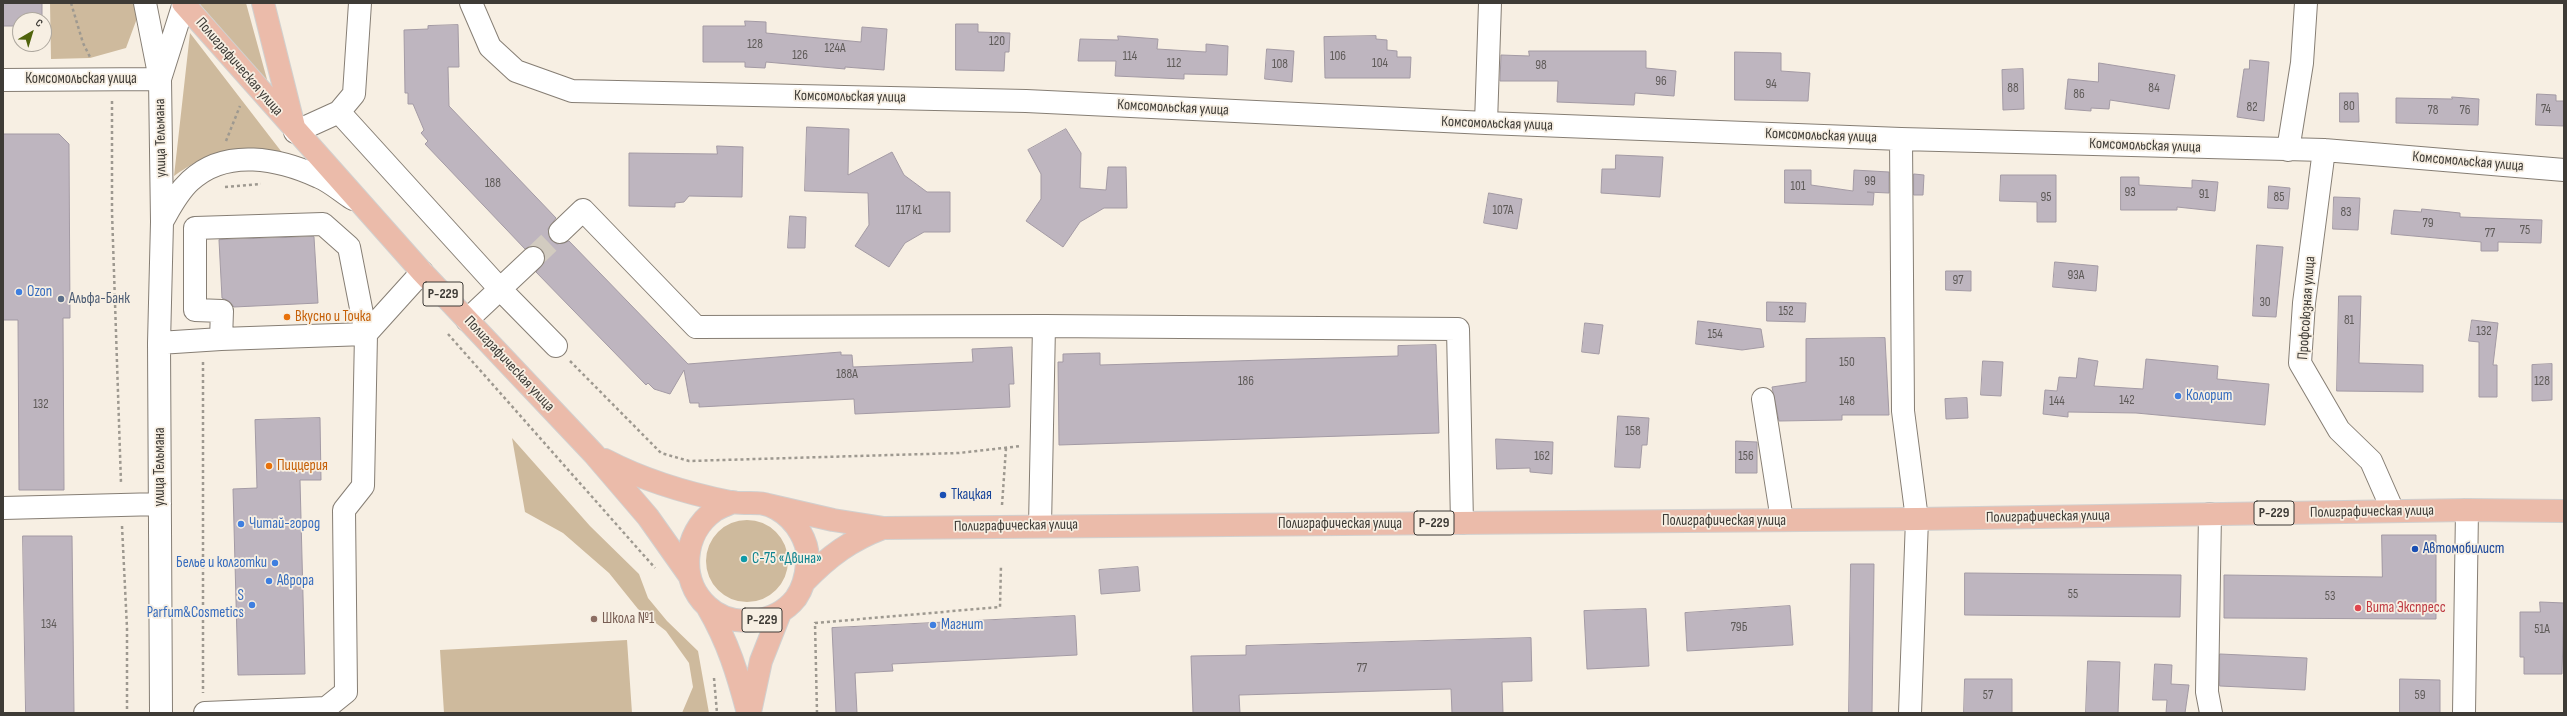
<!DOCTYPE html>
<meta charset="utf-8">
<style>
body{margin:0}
#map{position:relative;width:2567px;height:716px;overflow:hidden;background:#f7efe3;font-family:"Sofia Sans Condensed",sans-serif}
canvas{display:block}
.frame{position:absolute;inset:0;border:4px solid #3e3b36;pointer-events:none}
.north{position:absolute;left:12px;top:12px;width:40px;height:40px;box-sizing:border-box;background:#f7efe3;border:1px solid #ada79e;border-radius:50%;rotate:38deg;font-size:11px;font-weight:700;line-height:16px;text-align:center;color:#3e3b36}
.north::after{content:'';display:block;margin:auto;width:14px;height:18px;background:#50630c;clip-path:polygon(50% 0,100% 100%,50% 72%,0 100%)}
</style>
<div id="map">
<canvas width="2567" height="716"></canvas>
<div class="frame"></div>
<div class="north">С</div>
</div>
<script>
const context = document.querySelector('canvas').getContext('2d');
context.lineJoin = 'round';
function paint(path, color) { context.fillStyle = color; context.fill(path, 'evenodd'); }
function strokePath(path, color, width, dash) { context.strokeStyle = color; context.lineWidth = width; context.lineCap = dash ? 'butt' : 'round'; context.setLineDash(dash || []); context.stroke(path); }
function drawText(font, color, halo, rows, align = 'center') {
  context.font = font + ' "Sofia Sans Condensed",sans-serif'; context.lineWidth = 3.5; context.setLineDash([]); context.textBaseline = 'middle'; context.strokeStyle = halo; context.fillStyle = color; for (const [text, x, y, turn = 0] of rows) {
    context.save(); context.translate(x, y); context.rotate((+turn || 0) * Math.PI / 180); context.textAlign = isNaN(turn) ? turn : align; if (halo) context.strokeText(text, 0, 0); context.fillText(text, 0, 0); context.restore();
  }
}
const green = new Path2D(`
 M50 3H137L136 21 126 48 90 58 51 59Z
 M199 3H246L268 83Z
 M190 33 284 155C236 146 215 147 174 176Z
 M512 438 590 526 639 574 648 598 667 621 698 651 709 713H682L693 687 689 663 666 631 638 609 609 573 563 533 525 512Z
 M706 561a41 41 0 1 1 82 0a41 41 0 1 1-82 0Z
 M627 640 632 713H444L440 650Z`);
const building = new Path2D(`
 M3 3H42V20H20V26H3Z
 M745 21 766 22V33L861 42 862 27 887 29 884 70 845 67V69L766 62 765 68 745 67V62H703V26H745Z
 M956 24H978V32L1010 33 1009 52H1005L1004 71 956 70Z
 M458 25 459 67H448L449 106 556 218 548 229 551 240 557 244 569 241 688 364 841 352V355H852L853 367 973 362 972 349 1012 347 1014 384H1009L1010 407 855 414 854 399 699 407V403H690L684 370 670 394 654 389 648 383 646 385 536 272 545 261 542 250 536 246 525 249 425 144 428 141 421 133 424 130 413 104H408V93H405L404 30 428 29V26Z
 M1118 36 1158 39 1157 49 1206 52V44L1228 46 1227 75 1184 74V79L1115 76 1116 61H1078L1080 39 1118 40Z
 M1376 36V39L1387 40V50L1397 51V57H1411L1410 78H1325L1324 37Z
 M1267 49 1294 51 1292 82 1265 79Z
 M1529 51H1646V68L1676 71 1674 96 1635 93 1634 105 1557 102 1558 81H1500L1501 55 1529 56Z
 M1735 52 1781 53V71L1810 73 1808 101 1735 100Z
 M2250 60 2269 62 2264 121 2237 117 2244 69H2249Z
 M2099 63 2175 75 2169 109 2110 100 2109 109 2091 108V111L2065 109 2068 79 2098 82Z
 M2023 69 2024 109 2003 110 2002 70Z
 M2340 93H2358L2359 122H2340Z
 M2537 94 2556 95V101H2564V126L2536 125Z
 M2452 97 2479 99 2478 125 2396 123V98L2452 99Z
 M807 127 849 129 848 175 892 152 904 175 927 192H950V232H924L905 243 889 267 855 246 869 225 868 193 805 191Z
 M1066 129 1081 153 1080 188 1106 190 1108 167H1126L1127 208H1104L1080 222 1063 247 1026 221 1041 199V174L1028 150Z
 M3 134H59L69 144 70 318H63L64 490H19L18 320H3Z
 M717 146 743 147 742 197 689 196 684 202 675 203V207L629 206V153L717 154Z
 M1616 155 1663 157 1660 197 1601 193 1602 169H1615Z
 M1785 170H1811V185L1853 191 1854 170 1889 172V193L1867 192 1874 193 1873 205 1785 203Z
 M1914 174 1924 175 1923 195H1914Z
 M2001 175H2056V222H2037V202L2000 201Z
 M2121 177H2139V185L2192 188V180L2218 182 2215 211 2177 207V210H2121Z
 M2269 186 2290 188 2288 209 2268 208Z
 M1489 193 1522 199 1517 229 1484 223Z
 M2334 197 2360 198 2358 230 2333 229Z
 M2422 209 2460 213V217L2542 220 2541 243 2498 242V251H2481V242L2391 234 2394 210 2421 212Z
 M790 216 806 217 805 248H788Z
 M314 237 318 303 234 307 229 301 222 298 219 240Z
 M2257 245 2283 247 2276 317 2253 316Z
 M2055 262 2098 266 2096 291 2053 287Z
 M1946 271H1971V291L1946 290Z
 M2339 296H2361L2359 363 2423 365V392L2337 391Z
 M1767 302 1806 303 1805 322 1767 321Z
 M2472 320 2498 323 2493 365H2497V397H2479V342L2469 341Z
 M1698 321 1761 329 1764 347 1742 350 1696 344Z
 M1585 323 1603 325 1599 354 1582 352Z
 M1885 338 1889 415H1842V420L1779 421 1772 387 1806 382V339Z
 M1436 345 1439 433 1059 445 1058 362H1063V354L1100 353V365L1398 356V346Z
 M2079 358 2098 361 2094 386 2143 389 2146 359 2218 366 2217 379 2269 384 2265 425 2136 413 2068 412V417L2043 414 2045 390 2057 391 2059 377 2076 378Z
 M1983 361 2003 362 2001 396 1981 395Z
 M2552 364V400L2532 401V365Z
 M1967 398 1968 418 1946 419 1945 399Z
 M1618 416 1649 418 1647 445H1642L1640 468 1615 467Z
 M320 418 321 480H300L305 674 238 675 233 489 257 488 255 420Z
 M1496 439 1553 442 1552 474 1530 472V468L1497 469Z
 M1736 441 1757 442V473H1736Z
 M2382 535H2436V619L2224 618V575L2382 577Z
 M23 536H72L74 713H26Z
 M1851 564H1874L1872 713H1849Z
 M1138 567 1140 591 1101 594 1099 570Z
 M1965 573 2181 575 2180 617 1965 615Z
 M2540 602 2564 603 2562 674H2524V657H2520V612H2540Z
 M1790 606 1793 645 1687 651 1685 613Z
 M1646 609 1649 666 1587 669 1584 611Z
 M1075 616 1077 655 892 664 893 671 855 673 857 713H836L832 628Z
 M1531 638 1532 681 1502 682 1503 713H1452L1451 689 1239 695 1240 713H1193L1191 656 1246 655V646Z
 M2220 654 2307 658 2305 690 2220 686Z
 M2088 661 2120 662 2118 713H2086Z
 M2155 664 2172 665 2171 684 2189 685 2185 713H2166L2167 700H2153Z
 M1965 679H2012V713H1964Z
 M2400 679 2440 680V713H2400Z`);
const minorTunnel = new Path2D(`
 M533 258 560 232`);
const path = new Path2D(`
 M71 3 83 43 90 57
 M112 101V212L121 483
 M226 141 240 106
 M225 187 261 184
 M448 334 655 568
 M570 361 661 453 689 461 959 453 1021 446
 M203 362V693
 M1002 505 1006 448
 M122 526 127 628V713
 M714 678 717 713
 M817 713 815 623 1000 607 1001 565`);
const minor = new Path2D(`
 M145 3 160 79 162 222 159 343 161 713
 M471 3 490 47 516 71 572 91 1026 101 1486 123 1901 139 2324 150 2564 170
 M160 79 184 3
 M3 80 160 79
 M339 112 500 289 556 346
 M1486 123 1490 3
 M295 132 339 112 354 94 360 3
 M1901 139 1903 411 1917 519 1910 713
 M2288 150 2302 63 2306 3
 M2324 150 2304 303 2300 363 2339 430 2371 461 2393 511
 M163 220C171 206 178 192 190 181 226 147 280 159 319 177 331 182 342 192 353 199
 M560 232 583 210 696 327 1044 326
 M467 320 533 258
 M159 343 221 339 366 334 349 247 323 224 195 228V310L222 311 221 339
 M1763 399 1782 520
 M3 508 160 504
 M2210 514 2207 692 2211 713
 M1040 526 1044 326 1458 329 1462 523
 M205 713 326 708 346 692 344 510 363 486 366 334 422 272
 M2464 713 2467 510`);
const major = new Path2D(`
 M183 3 422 272 594 454 648 517 689 575
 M263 3 294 127
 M605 460C645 481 686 493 730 502 747 505 760 499 777 509 795 519 811 543 807 564 806 577 803 588 796 598 775 625 731 629 707 606 679 580 683 533 714 511 719 507 727 505 733 502
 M768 505 833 520 884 528 1917 519 2467 510 2564 511
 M805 581C829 556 851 540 883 528
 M708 608C728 642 738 675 748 713
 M750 712 761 661 780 613`);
const markers = [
 [19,292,4,"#3f7fe0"],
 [61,299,4,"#5c6f8a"],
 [287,317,4,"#e8710a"],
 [2178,396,4,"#3f7fe0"],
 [269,466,4,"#e8710a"],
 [943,495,4,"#1a4fb4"],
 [241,524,4,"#3f7fe0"],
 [2415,549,4,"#1a4fb4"],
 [744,559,4,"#0f9aa8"],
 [275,563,4,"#3f7fe0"],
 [269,581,4,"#3f7fe0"],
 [252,605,4,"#3f7fe0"],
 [2358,608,4,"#e0444e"],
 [594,619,4,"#8d6e63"],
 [933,625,4,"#3f7fe0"]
];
const numberNames = [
 ["120",997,42],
 ["128",755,45],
 ["124А",835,49],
 ["126",800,56],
 ["114",1130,57],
 ["106",1338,57],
 ["112",1174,64],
 ["104",1380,64],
 ["108",1280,65],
 ["98",1541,66],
 ["96",1661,82],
 ["94",1771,85],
 ["88",2013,89],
 ["84",2154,89],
 ["86",2079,95],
 ["80",2349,107],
 ["82",2252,108],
 ["74",2546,110],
 ["78",2433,111],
 ["76",2465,111],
 ["99",1870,182],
 ["188",493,184],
 ["101",1798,187],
 ["93",2130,193],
 ["91",2204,195],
 ["95",2046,198],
 ["85",2279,198],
 ["117 к1",909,211],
 ["107А",1503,211],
 ["83",2346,213],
 ["79",2428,224],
 ["75",2525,231],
 ["77",2490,234],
 ["93А",2076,276],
 ["97",1958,281],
 ["30",2265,303],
 ["152",1786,312],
 ["81",2349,321],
 ["132",2484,332],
 ["154",1715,335],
 ["150",1847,363],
 ["188А",847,375],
 ["186",1246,382],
 ["128",2542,382],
 ["142",2127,401],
 ["148",1847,402],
 ["144",2057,402],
 ["132",41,405],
 ["158",1633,432],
 ["162",1542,457],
 ["156",1746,457],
 ["55",2073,595],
 ["53",2330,597],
 ["134",49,625],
 ["79Б",1739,628],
 ["51А",2542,630],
 ["77",1362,669],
 ["57",1988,696],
 ["59",2420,696]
];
const shields = [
 [443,294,40],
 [2274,513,40],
 [1434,523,40],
 [762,620,40]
];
const shieldNames = [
 ["Р-229",443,294],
 ["Р-229",2274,513],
 ["Р-229",1434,523],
 ["Р-229",762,620]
];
const streetNames = [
 ["Полиграфическая улица",239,67,49],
 ["Комсомольская улица",81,79],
 ["Комсомольская улица",850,97,1],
 ["Комсомольская улица",1173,108,3],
 ["Комсомольская улица",1497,124,2],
 ["Комсомольская улица",1821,136,2],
 ["улица Тельмана",161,138,-91],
 ["Комсомольская улица",2145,146,2],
 ["Комсомольская улица",2468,162,5],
 ["Профсоюзная улица",2307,308,-86],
 ["Полиграфическая улица",509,364,47],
 ["улица Тельмана",160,467,-90],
 ["Полиграфическая улица",2372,512,-1],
 ["Полиграфическая улица",2048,517,-1],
 ["Полиграфическая улица",1724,521],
 ["Полиграфическая улица",1340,524],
 ["Полиграфическая улица",1016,526,-1]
];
const shopNames = [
 ["Ozon",27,292],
 ["Колорит",2186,396],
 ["Читай-город",249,524],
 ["Белье и колготки",267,563,"right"],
 ["Аврора",277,581],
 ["S",244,596,"right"],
 ["Parfum&Cosmetics",244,613,"right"],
 ["Магнит",941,625]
];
const serviceNames = [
 ["Альфа-Банк",69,299]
];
const foodNames = [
 ["Вкусно и Точка",295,317],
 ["Пиццерия",277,466]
];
const transitNames = [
 ["Ткацкая",951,495],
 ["Автомобилист",2423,549]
];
const cultureNames = [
 ["С-75 «Двина»",752,559]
];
const healthNames = [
 ["Вита Экспресс",2366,608]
];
const educationNames = [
 ["Школа №1",602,619]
];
paint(green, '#ceba9d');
paint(building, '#beb5bf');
strokePath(building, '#a39aa4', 1);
strokePath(minorTunnel, '#d2cbc0', 22, [22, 11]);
strokePath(minor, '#867e74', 24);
strokePath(major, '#d1d0cf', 24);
strokePath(path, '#9e9990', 2.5, [3, 3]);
strokePath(minor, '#fff', 22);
strokePath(major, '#ebbbaa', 22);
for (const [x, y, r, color] of markers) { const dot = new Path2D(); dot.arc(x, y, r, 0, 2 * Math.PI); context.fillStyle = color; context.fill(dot); strokePath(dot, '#f7efe3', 1.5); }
drawText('13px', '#5e5a58', null, numberNames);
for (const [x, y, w] of shields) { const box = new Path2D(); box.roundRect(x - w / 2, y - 12, w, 24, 3); context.fillStyle = '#f7efe3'; context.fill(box); strokePath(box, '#3e3b36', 1); }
drawText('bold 14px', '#3e3b36', null, shieldNames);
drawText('15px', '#3e3b36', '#f7efe3', streetNames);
drawText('15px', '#366cbe', '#f7efe3', shopNames, 'left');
drawText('15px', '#4e5e75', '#f7efe3', serviceNames, 'left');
drawText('15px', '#c56008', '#f7efe3', foodNames, 'left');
drawText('15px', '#164399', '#f7efe3', transitNames, 'left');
drawText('15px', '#0d838f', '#f7efe3', cultureNames, 'left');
drawText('15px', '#be3a42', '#f7efe3', healthNames, 'left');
drawText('15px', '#785e54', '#f7efe3', educationNames, 'left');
</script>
